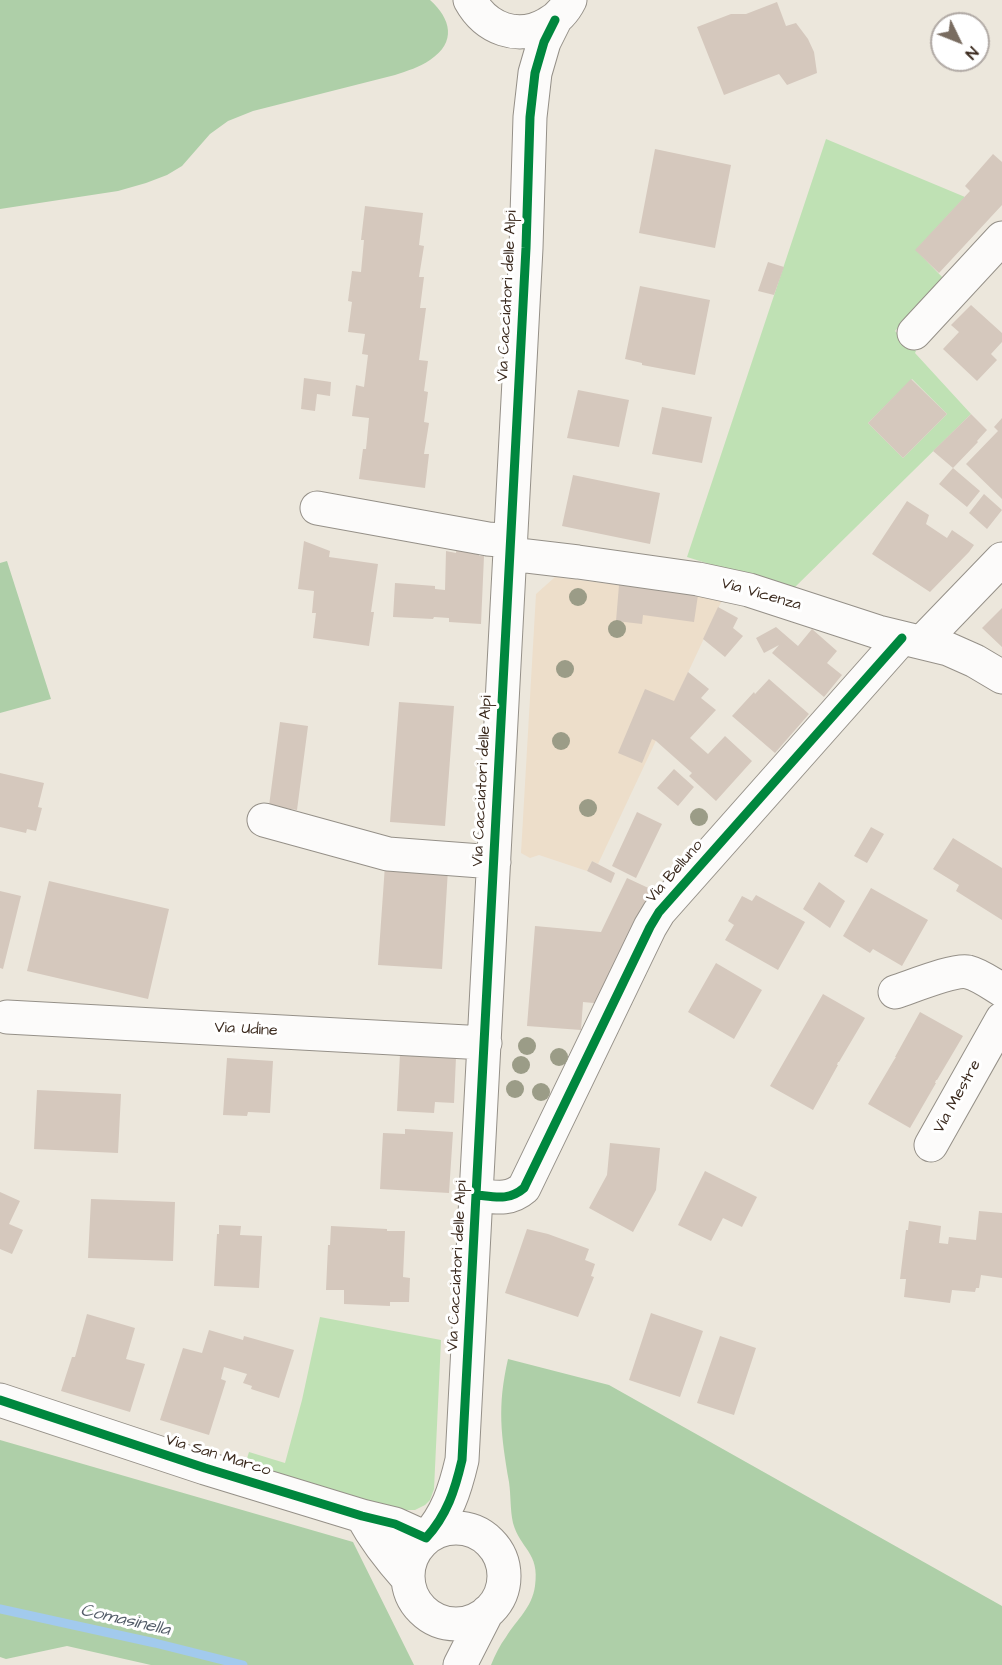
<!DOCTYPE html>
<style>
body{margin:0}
#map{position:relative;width:1002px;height:1665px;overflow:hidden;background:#ece7dc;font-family:"Architects Daughter",sans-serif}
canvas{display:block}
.north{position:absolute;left:930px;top:12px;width:60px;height:60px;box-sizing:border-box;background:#fff;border:2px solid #b1aaa5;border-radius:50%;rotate:133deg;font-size:16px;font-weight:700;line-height:24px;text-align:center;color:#3b2a1e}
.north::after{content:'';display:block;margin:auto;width:21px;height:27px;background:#796c60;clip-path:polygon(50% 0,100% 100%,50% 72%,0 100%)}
</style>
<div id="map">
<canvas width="1002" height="1665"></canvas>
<div class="north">N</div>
</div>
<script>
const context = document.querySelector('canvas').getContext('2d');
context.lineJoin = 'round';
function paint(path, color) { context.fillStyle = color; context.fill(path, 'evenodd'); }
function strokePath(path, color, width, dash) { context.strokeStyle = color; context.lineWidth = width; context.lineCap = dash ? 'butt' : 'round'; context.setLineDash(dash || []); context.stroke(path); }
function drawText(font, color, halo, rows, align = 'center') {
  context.font = font + ' "Architects Daughter",sans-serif'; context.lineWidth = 6; context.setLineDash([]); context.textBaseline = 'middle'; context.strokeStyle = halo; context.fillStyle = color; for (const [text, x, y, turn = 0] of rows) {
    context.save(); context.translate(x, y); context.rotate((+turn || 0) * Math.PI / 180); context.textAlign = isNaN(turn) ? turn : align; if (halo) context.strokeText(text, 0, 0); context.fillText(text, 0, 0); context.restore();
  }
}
const built = new Path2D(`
 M555 577 723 598 598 864 592 861 587 871 539 855 530 858 521 853 536 594Z`);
const green = new Path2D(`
 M826 139 965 197 916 250 944 279 895 331 916 351 915 353 971 414 792 590 687 557ZM912 379 947 414 903 458 868 423Z
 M320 1317 441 1340 434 1489 430 1500 425 1505 415 1510H400L332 1490 244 1468 249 1452 285 1463 302 1400Z`);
const forest = new Path2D(`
 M0 0H430C451 19 457 42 430 60 420 67 407 71 395 75L253 111 228 121 210 134 182 166 167 175 146 183 118 191 0 209Z
 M7 561 51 699 0 713V563Z
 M508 1359 609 1385 1002 1606V1665H491C495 1655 500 1645 506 1637 517 1619 532 1608 535 1586 540 1552 520 1549 513 1523 510 1509 511 1496 509 1482 501 1435 497 1407 508 1359Z
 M0 1440 353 1542 414 1665H151L67 1646 6 1659 0 1657Z`);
const stream = new Path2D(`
 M0 1609 155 1643 243 1665`);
const building = new Path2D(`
 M777 2 786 26 796 23 808 39 814 52 817 73 787 85 779 74 724 95 697 27 731 14H746Z
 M655 149 731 165 715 248 639 233Z
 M993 154 1002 162V205L939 273 915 250 970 191 965 186Z
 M365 206 423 213 419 245 424 246 419 277H424L420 308H426L419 360 428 361 424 391 428 392 424 422 429 423 424 454H429L425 488 359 479 363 449H366L369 418 352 416 356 385 364 387 368 355 362 354 365 334 348 332 352 302 348 301 352 271 361 272 364 240H361Z
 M768 262 784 267 774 295 758 291Z
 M640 286 710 300 695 375 642 365V363L625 359Z
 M971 305 1002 333V342L991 354 997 360 977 381 943 349 959 332 951 325Z
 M304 378 331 382 330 396 317 394 315 411 301 409Z
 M911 379 947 414 903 458 868 423Z
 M578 390 629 400 619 447 567 438Z
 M662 407 712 417 702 463 652 454Z
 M971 414 987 430 977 441 978 442 953 468 933 451Z
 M1002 418V499L966 464 998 431 994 427Z
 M953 468 980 491 967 507 939 484Z
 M573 475 660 493 650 544 562 526Z
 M984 494 1002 510 987 529 969 513Z
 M907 501 929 515 926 524 947 538 952 530 974 545 969 552 930 592 872 554Z
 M304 541 330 551 329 557 378 564 371 612H374L369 646 313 638 316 613H312L314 591 298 589Z
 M457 544 479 548V556H484L481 624 449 622V618L434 617 433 619 393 617 395 583 435 586V589L445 590 446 551 456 553Z
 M619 585 698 595 694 622 643 615 642 624 616 621Z
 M718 607 738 618 733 628 743 636 725 657 703 639Z
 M1002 608V647L982 628Z
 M776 627 798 646 812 629 837 651 827 663 842 675 824 697 772 653 779 645 764 653 756 638Z
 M688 672 709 689 701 698 716 710 690 738 708 754 725 736 752 761 716 801 689 776 692 773 656 741 652 739 642 763 618 753 645 689 674 701Z
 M769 679 809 714 775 753 732 716 754 692 755 694Z
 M399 702 454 706 445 826 390 822Z
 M280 722 308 726 297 810 269 806Z
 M674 769 694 787 678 806 657 788Z
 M0 773 44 783 38 807 42 808 36 831 27 829 26 833 0 827Z
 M637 812 662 824 636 878 612 866Z
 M871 827 884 834 867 863 854 856Z
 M953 838 1002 868V920L956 891 959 885 933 869Z
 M592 861 615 873 611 883 587 871Z
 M385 865 448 869 442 969 378 965Z
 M627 878 657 892 604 1004 583 1002 581 1030 527 1026 535 926 601 932Z
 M49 881 169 909 148 999 27 971Z
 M819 882 845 901 830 928 803 909Z
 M871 888 928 920 902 966 873 949 870 953 843 936Z
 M0 891 21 896 3 969 0 968Z
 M756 895 805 922 778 970 725 940 734 925 728 921 742 896 752 901Z
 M716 963 762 990 734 1039 688 1012Z
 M823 994 865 1018 839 1062H838L837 1065H838L813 1110 770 1086Z
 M920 1012 963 1036 937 1080H936L935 1083H936L910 1128 868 1104 894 1060 896 1057H895Z
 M400 1054 456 1057 454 1103 435 1102 434 1113 397 1111Z
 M227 1058 273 1061 270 1113 248 1112 247 1116 223 1115Z
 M37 1090 121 1094 118 1153 34 1149Z
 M405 1129 453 1132 449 1193 380 1189 383 1133 405 1134Z
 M610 1143 660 1148 656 1190 633 1232 589 1208 607 1175Z
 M705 1171 757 1197 742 1227 723 1218 711 1241 678 1225Z
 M0 1192 20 1201 9 1224 23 1230 12 1254 0 1249Z
 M91 1199 175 1202 173 1261 88 1258Z
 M979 1211 1002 1213V1278L981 1275 979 1288H976L975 1292 952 1290 950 1303 904 1297 906 1279H900L906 1230H908L909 1221 941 1226 939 1243 948 1244 949 1237 976 1240Z
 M219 1225 241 1226 240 1235 262 1236 259 1288 214 1286 217 1234H219Z
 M331 1226 387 1229V1231H405L403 1277 410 1278 409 1302H390V1306L344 1304V1290H326L328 1245H330Z
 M527 1229 548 1234 589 1249 585 1260 595 1264 591 1276 594 1277 578 1317 505 1293Z
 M651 1313 703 1331 680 1397 629 1380Z
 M87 1314 135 1328 126 1359 145 1364 130 1412 61 1391 72 1357H75Z
 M209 1330 243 1340 244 1336 294 1350 279 1398 251 1389 252 1386 243 1383 247 1374 224 1367 221 1379 226 1381 209 1435 160 1420 183 1348 202 1353Z
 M720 1336 756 1348 734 1415 697 1403Z`);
const minor = new Path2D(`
 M470 0C486 29 518 41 547 24 557 19 565 10 570 0
 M914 333 1002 238
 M317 508 488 539 511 541
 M510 554 578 562 698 579 749 590 878 632 948 649 975 661 1002 677
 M922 642 1002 559
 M264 820 388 854 494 862
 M895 992C911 987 954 969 968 972 980 975 992 984 1002 990
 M7 1017 485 1043
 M931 1145 1002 1019
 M477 1195C495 1197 509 1201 524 1188L650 927 659 912 902 638
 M0 1400 205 1468 362 1516 395 1524 426 1538C447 1515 455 1490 462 1460L526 248 530 117 535 73 544 42 555 20
 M362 1516C375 1540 390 1559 408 1579
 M408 1576a48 48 0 1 1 96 0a48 48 0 1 1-96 0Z
 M460 1665 487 1612`);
const cycleway = new Path2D(`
 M477 1195C495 1197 509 1201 524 1188L650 927 659 912 902 638
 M0 1400 205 1468 362 1516 395 1524 426 1538C447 1515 455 1490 462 1460L526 248 530 117 535 73 544 42 555 20`);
const trees = [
 [578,597],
 [617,629],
 [565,669],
 [561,741],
 [588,808],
 [699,817],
 [527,1046],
 [559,1057],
 [521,1065],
 [515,1089],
 [541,1092]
];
const streetNames = [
 ["Via Cacciatori delle Alpi",508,296,-87],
 ["Via Vicenza",761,595,16],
 ["Via Cacciatori delle Alpi",483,781,-87],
 ["Via Belluno",675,872,-49],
 ["Via Udine",246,1030,3],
 ["Via Mestre",958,1097,-61],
 ["Via Cacciatori delle Alpi",458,1266,-87],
 ["Via San Marco",218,1456,17]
];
const waterNames = [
 ["Comasinella",125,1621,13]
];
paint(built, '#eddeca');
paint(green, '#bfe1b4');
paint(forest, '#aecfa8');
strokePath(stream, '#a2caed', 9);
paint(building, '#d5c8bd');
strokePath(minor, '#959088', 35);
strokePath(minor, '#fcfbfa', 33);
strokePath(cycleway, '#00873e', 9);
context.fillStyle = '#9b9c87';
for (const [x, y] of trees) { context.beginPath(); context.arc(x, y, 9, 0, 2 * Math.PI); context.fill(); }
drawText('16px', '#3b2a1e', '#fff', streetNames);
drawText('italic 18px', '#545d69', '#fff', waterNames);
</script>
